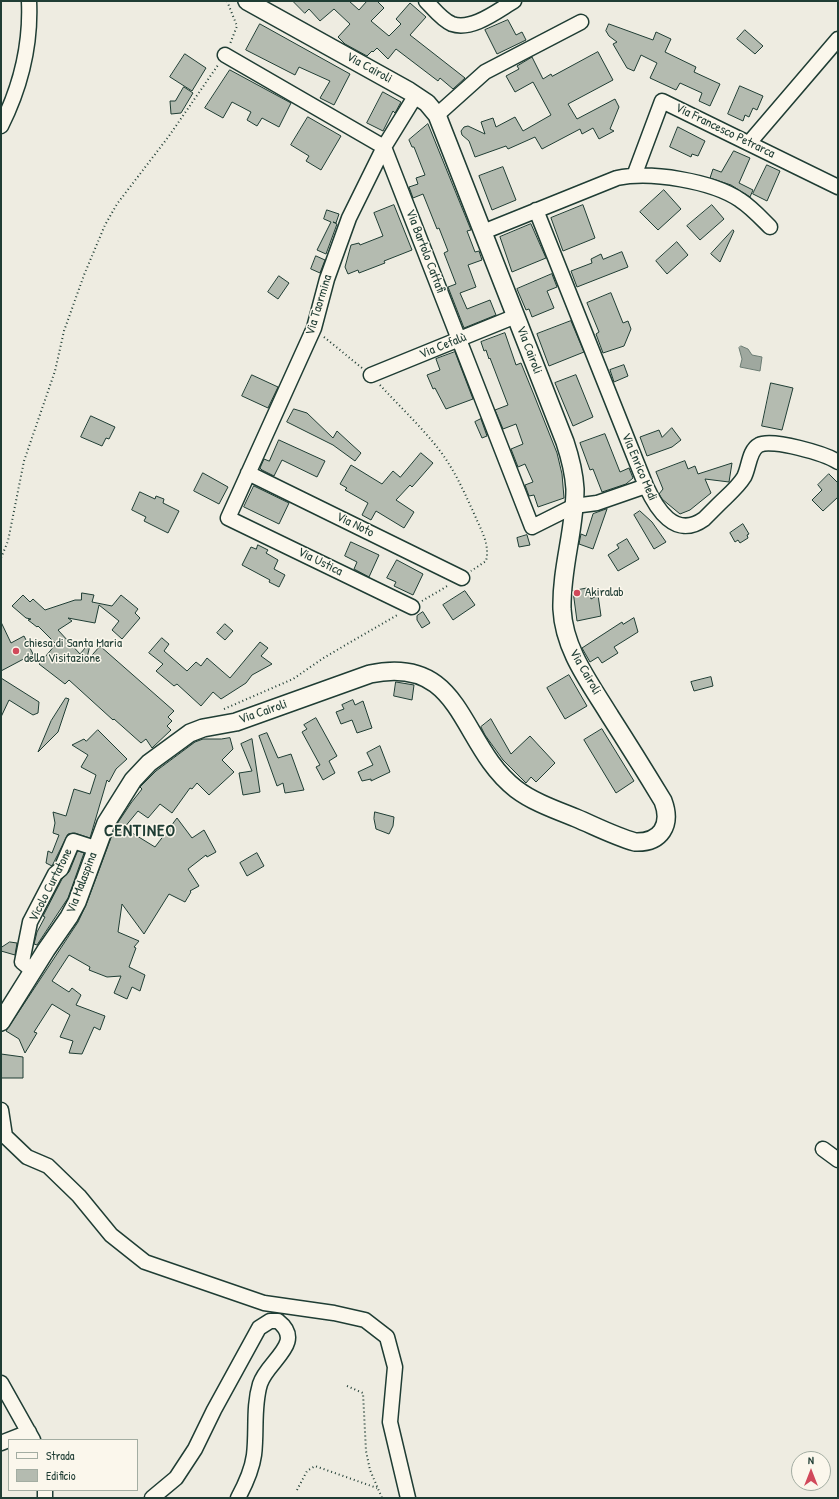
<!DOCTYPE html>
<meta charset="utf-8">
<style>
body{margin:0}
#map{position:relative;width:839px;height:1499px;overflow:hidden;background:#eeece1;font-family:"Patrick Hand",sans-serif}
canvas{display:block}
.frame{position:absolute;inset:0;border:2px solid #1f3d34;pointer-events:none}
.legend{position:absolute;left:8px;top:1439px;width:130px;height:52px;box-sizing:border-box;background:#fbf7ec;border:1px solid #a3ada2;margin:0;padding:5px 7px;list-style:none;font-size:12px;color:#1f3d34}
.legend li{display:flex;align-items:center;gap:8px;height:20px}
.legend b{width:20px;border:1px solid #a3ada2}
.north{position:absolute;left:791px;top:1451px;width:40px;height:40px;box-sizing:border-box;background:#fbf7ec;border:1px solid #a3ada2;border-radius:50%;rotate:0deg;font-size:11px;font-weight:700;line-height:16px;text-align:center;color:#1f3d34}
.north::after{content:'';display:block;margin:auto;width:14px;height:18px;background:#d1495b;clip-path:polygon(50% 0,100% 100%,50% 72%,0 100%)}
</style>
<div id="map">
<canvas width="839" height="1499"></canvas>
<div class="frame"></div>
<ul class="legend">
<li><b style="height:5px;background:#fbf7ec"></b>Strada</li>
<li><b style="height:11px;background:#b4bbb0"></b>Edificio</li>
</ul>
<div class="north">N</div>
</div>
<script>
const context = document.querySelector('canvas').getContext('2d');
context.lineJoin = 'round';
function paint(path, color) { context.fillStyle = color; context.fill(path, 'evenodd'); }
function strokePath(path, color, width, dash) { context.strokeStyle = color; context.lineWidth = width; context.lineCap = dash ? 'butt' : 'round'; context.setLineDash(dash || []); context.stroke(path); }
function drawText(font, color, halo, rows, align = 'center') {
  context.font = font + ' "Patrick Hand",sans-serif'; context.lineWidth = 3; context.setLineDash([]); context.textBaseline = 'middle'; context.strokeStyle = halo; context.fillStyle = color; for (const [text, x, y, turn = 0] of rows) {
    context.save(); context.translate(x, y); context.rotate((+turn || 0) * Math.PI / 180); context.textAlign = isNaN(turn) ? turn : align; if (halo) context.strokeText(text, 0, 0); context.fillText(text, 0, 0); context.restore();
  }
}
const water = new Path2D(`
 M741 346 748 349 752 355 762 357 760 371 740 367 742 359 739 348Z`);
const building = new Path2D(`
 M293 1H349L359 10 367 1H377L384 8 371 21 389 36 401 24 396 19 410 3 426 17 410 35 465 78 453 89 440 78 438 81 396 49 388 59 377 48 373 52 372 51 367 56 345 44 338 37 350 24 334 9 320 21 309 9 305 13Z
 M508 20 516 35 522 32 526 40 497 54 485 30Z
 M260 24 350 74 334 105 320 98 330 81 299 67 295 75 246 50Z
 M609 24 653 40 656 32 671 39 665 52 696 67 694 72 720 84 710 106 699 101 702 93 680 83 676 90 650 78 657 63 641 55 634 71 627 68 613 44 617 42 609 36 606 31Z
 M745 30 763 46 755 54 737 39Z
 M598 52 613 80 568 104 577 119 615 99 619 107 610 129 614 131 599 139 593 128 582 134 580 129 542 149 535 137 508 149 506 146 475 157 469 141 462 135 461 131 464 127 468 126 485 134 481 122 493 118 496 127 515 117 523 131 551 115 533 82 515 92 506 76 519 69 517 66 532 57 543 79 551 74 552 76Z
 M185 54 206 68 192 91 170 77Z
 M230 70 291 103 279 127 262 118 257 126 247 120 251 112 232 102 223 118 205 108Z
 M740 86 763 96 757 110 753 108 749 117 745 115 743 121 728 114Z
 M184 87 193 93 181 113 171 114 170 101H175Z
 M383 92 401 102 395 113 393 111 383 131 367 123Z
 M308 117 341 136 321 170 306 161 309 156 291 145Z
 M428 124 471 230 467 231 475 252 479 251 482 260 468 265 476 287 460 293 467 309 490 300 496 315 464 328 448 287 456 284 444 253 448 251 439 228 437 229 423 194 413 198 409 187 418 184 416 178 425 175 414 147H412L409 140Z
 M678 127 705 141 698 156 692 154 691 157 670 147Z
 M734 151 750 158 739 183 753 190 750 197 731 185 710 178 713 169 721 172Z
 M767 165 780 171 767 201 753 194Z
 M503 167 516 200 492 210 479 176Z
 M664 190 681 209 658 230 640 212Z
 M394 205 412 250 384 261 385 263 359 273 358 270 348 274 345 267 351 245 359 243 360 245 383 236 374 213Z
 M583 205 595 238 563 251 551 218Z
 M712 205 724 219 700 240 687 226Z
 M327 210 339 214 336 223 333 222 337 224 326 254 317 250 331 222 324 219Z
 M531 224 546 258 512 272 500 237Z
 M733 230 734 231 720 262 711 254Z
 M677 242 688 255 667 274 656 261Z
 M622 252 628 267 577 287 571 271 592 263 591 259 601 254 603 259Z
 M316 256 325 260 320 273 311 269Z
 M552 274 557 287 547 291 554 308 532 317 529 309 526 310 517 289Z
 M279 276 289 283 278 299 268 292Z
 M611 293 623 323 628 321 631 329 624 346 603 353 596 334 599 332 587 303Z
 M571 321 584 352 549 366 537 334Z
 M505 333 516 365 521 363 534 395 557 453 562 474 564 498 538 507 534 495 529 496 525 485 533 482 525 464 518 467 511 449 523 444 516 424 503 429 495 410 508 405 490 358 489 359 486 350 484 351 481 342Z
 M455 352 473 399 446 409 435 388 433 389 427 375 440 370 436 359Z
 M624 365 628 376 614 382 610 370Z
 M252 375 278 387 268 408 242 396Z
 M576 375 593 417 573 426 555 383Z
 M771 383 793 388 782 430 762 426Z
 M294 409 307 413 333 438 337 431 350 443 361 453 355 461 333 445 287 422Z
 M91 416 115 427 109 439 106 438 102 446 81 437Z
 M481 419 487 436 482 438 475 422Z
 M672 428 681 440 672 447 647 456 640 437 659 430 662 437Z
 M605 434 620 472 629 468 633 478 626 484 602 492 593 469 590 470 580 443Z
 M279 440 325 461 317 477 282 460 274 476 262 470 260 468 264 459 269 461Z
 M421 453 433 463 412 487 410 485 396 500 414 512 404 528 376 511 371 520 362 515 368 503 345 490 347 488 340 484 351 465 382 484 393 471 400 477Z
 M685 461 688 469 695 466 698 474 732 463 729 482 705 479 711 493 690 510 680 514 662 499 659 494 663 489 656 472Z
 M203 473 228 487 219 504 194 491Z
 M829 474 838 483V497L823 511 812 500 822 490 818 485Z
 M254 486 289 503 279 524 244 507Z
 M140 492 155 499 156 496 164 499 163 503 179 511 168 533 144 521 146 517 132 510Z
 M607 509 593 549 579 544 581 534 586 536 593 514Z
 M640 511 652 522 666 542 654 549 634 515Z
 M743 524 749 534 747 535 748 538 740 543 738 540 735 542 730 533Z
 M527 535 530 545 519 547 517 538Z
 M627 539 639 559 618 571 608 555 619 548 617 545Z
 M351 542 379 555 369 577 354 569 357 562 345 556Z
 M258 545 268 550 266 553 278 560 274 569 285 575 279 587 269 582 270 580 242 565 251 547 256 549Z
 M397 560 423 574 413 595 394 586 396 582 387 578Z
 M589 588 591 599 598 595 601 616 577 621 573 591Z
 M465 591 475 605 453 620 443 605Z
 M82 593 94 595 92 602 112 606 121 595 138 609 135 613 140 618 122 639 112 630 119 621 99 605 95 623 68 618 72 621 58 630 80 654 91 641 86 662 100 646 174 711 168 717 172 721 167 726 171 730 152 748 146 739 141 743 114 719 113 720 69 680 65 684 39 664 56 644 38 626 37 627 28 620 31 619 26 618 12 606 23 595 30 602 33 599 45 610 75 600H81Z
 M423 612 430 623 422 628 417 620V616Z
 M634 618 638 632 614 647 618 653 602 663 598 657 590 662 582 648 622 622 623 624Z
 M1 622 11 643 24 636 33 654 1 671Z
 M225 624 233 631 225 640 217 633Z
 M162 638 169 644 164 651 187 671 196 662 201 666 207 658 230 678 260 642 268 648 261 656 272 664 252 675 246 683 221 699 213 692 201 706 177 684 174 686 156 671 163 664 149 653Z
 M569 675 587 706 565 719 547 688Z
 M711 677 713 686 694 691 691 682Z
 M1 678 39 702 38 713 33 715 9 700 1 717Z
 M396 682 414 685 412 700 394 696Z
 M66 698 69 699 58 732 38 752 51 721Z
 M353 700 355 705 363 701 372 728 357 733 352 720 341 724 336 712 344 709 342 705Z
 M316 718 337 756 329 761 335 773 323 780 316 767 320 765 302 732 307 729 304 725Z
 M491 719 511 754 530 736 555 763 536 782 531 777 526 783 503 760 485 735 481 727Z
 M602 729 634 781 616 793 584 740Z
 M98 730 127 759 116 769 109 782 107 780 90 838 75 833 68 834 52 866 46 863 48 851 52 853 59 835 53 833 55 823 53 812 66 816 74 789 90 794 96 775 81 767 88 755 72 745 84 739 86 741Z
 M267 733 278 758 291 754 304 790 285 793 283 783 277 786 259 736Z
 M230 738 233 749 222 760 234 772 209 795 197 783 192 789 190 788 172 813 160 804 148 818 138 811 124 828 155 847 177 818 192 838 204 830 216 852 207 857 206 855 188 869 199 886 190 891 191 892 185 902 169 894 144 934 122 904 118 932 139 941 134 947 136 948 129 967 145 975 140 991 132 987 127 999 114 993 121 976 107 977 89 970 90 967 69 955 52 981 69 992 72 988 81 995 76 1005 105 1016 100 1030 94 1027 82 1054 69 1053 73 1041 60 1037 70 1015 52 1004 34 1032 37 1033 25 1053 19 1039 6 1031 78 922 86 905 115 827 131 803 142 789 140 787 156 771 195 742 203 739H221Z
 M252 739 260 792 243 795 239 773 252 771 241 744Z
 M380 746 390 772 371 781V779L362 781 358 772 373 765 367 753Z
 M375 812 394 817 393 826 389 834 376 829 374 819Z
 M78 851 84 853 68 898 37 945 34 944 37 932 45 917 43 916 62 879 69 872Z
 M257 853 264 866 247 876 240 863Z
 M10 942 17 943 15 955 1 951V948Z
 M1 1054 23 1057V1078H1Z`);
const path = new Path2D(`
 M227 1 237 26 230 44
 M324 337 362 368
 M380 385C401 408 425 430 443 455 457 475 466 496 476 518 482 532 490 545 486 561L471 571
 M1 558 8 541 24 461 55 371 64 331 84 275 105 225 117 204 169 136 218 65
 M422 601 449 585
 M224 709 293 679 325 657 399 614
 M347 1386 363 1393 366 1451 370 1470 382 1498
 M297 1490 307 1471 315 1466 377 1488`);
const minor = new Path2D(`
 M426 1C433 8 442 20 452 24 472 31 497 11 514 1
 M225 55 384 147 532 527 574 506 597 503 646 486
 M437 115 485 72 581 22
 M1 126C20 88 31 44 29 1
 M749 143 838 39
 M634 176 662 101 838 187
 M536 210 646 486C656 508 675 540 704 519 709 514 714 509 719 504 728 495 738 487 744 477 749 468 749 450 759 445 772 438 826 454 838 462
 M483 232 617 178C651 171 712 181 740 200 751 207 761 218 770 227
 M371 375 516 316
 M248 473 462 578
 M412 607 228 518 314 328 327 279 349 218 384 147 416 95
 M33 971 22 962 30 922 55 874 61 869 73 841 95 848
 M1 1110 5 1136 27 1157 48 1166 79 1196 111 1235 145 1262 264 1303 334 1313 365 1320 387 1337 395 1367 390 1422 408 1498
 M823 1149 838 1160
 M1 1383 33 1440
 M1 1443 29 1432
 M45 1490V1498
 M152 1498 176 1478 195 1449 214 1410 259 1328 270 1321H278C306 1343 267 1361 260 1384 253 1407 257 1431 254 1455 252 1470 245 1485 238 1498`);
const tertiary = new Path2D(`
 M1 1022 46 950 69 917 77 902 106 823 133 780 149 763 190 733 203 728 236 722 370 674C464 654 459 745 516 789 533 802 556 810 576 818 595 826 614 836 635 842 661 843 672 825 663 801 646 773 628 744 610 716 590 683 564 650 562 609 561 568 575 530 575 489 574 473 570 457 565 442L437 115 427 103 409 91 247 1`);
const markers = [
 [577,593,4,"#d1495b"],
 [16,651,4,"#d1495b"]
];
const streetNames = [
 ["Via Cairoli",369,68,29],
 ["Via Francesco Petrarca",725,131,26],
 ["Via Bartolo Cattafi",425,251,69],
 ["Via Taormina",319,305,-73],
 ["Via Cefalù",443,346,-22],
 ["Via Cairoli",529,350,69],
 ["Via Enrico Medi",639,467,67],
 ["Via Noto",355,525,26],
 ["Via Ustica",320,562,26],
 ["Via Cairoli",585,672,60],
 ["Via Cairoli",263,712,-19],
 ["Via Malaspina",82,883,-69],
 ["Vicolo Curtatone",51,885,-63]
];
const poiNames = [
 ["Akiralab",585,593],
 ["chiesa di Santa Maria",24,644],
 ["della Visitazione",24,659]
];
const districtNames = [
 ["CENTINEO",140,831]
];
paint(water, '#9fa89f');
strokePath(water, '#6c7d74', 1);
paint(building, '#b4bbb0');
strokePath(building, '#1f3d34', 1);
strokePath(minor, '#1f3d34', 17);
strokePath(tertiary, '#1f3d34', 20);
strokePath(path, '#1f3d34', 2, [1, 3]);
strokePath(minor, '#fbf7ec', 14);
strokePath(tertiary, '#fbf7ec', 17);
for (const [x, y, r, color] of markers) { const dot = new Path2D(); dot.arc(x, y, r, 0, 2 * Math.PI); context.fillStyle = color; context.fill(dot); strokePath(dot, '#fbf7ec', 1.5); }
drawText('13px', '#1f3d34', '#fbf7ec', streetNames);
drawText('13px', '#1f3d34', '#fbf7ec', poiNames, 'left');
context.letterSpacing = '1px';
drawText('bold 17px', '#1f3d34', '#fbf7ec', districtNames);
context.letterSpacing = '0px';
</script>
